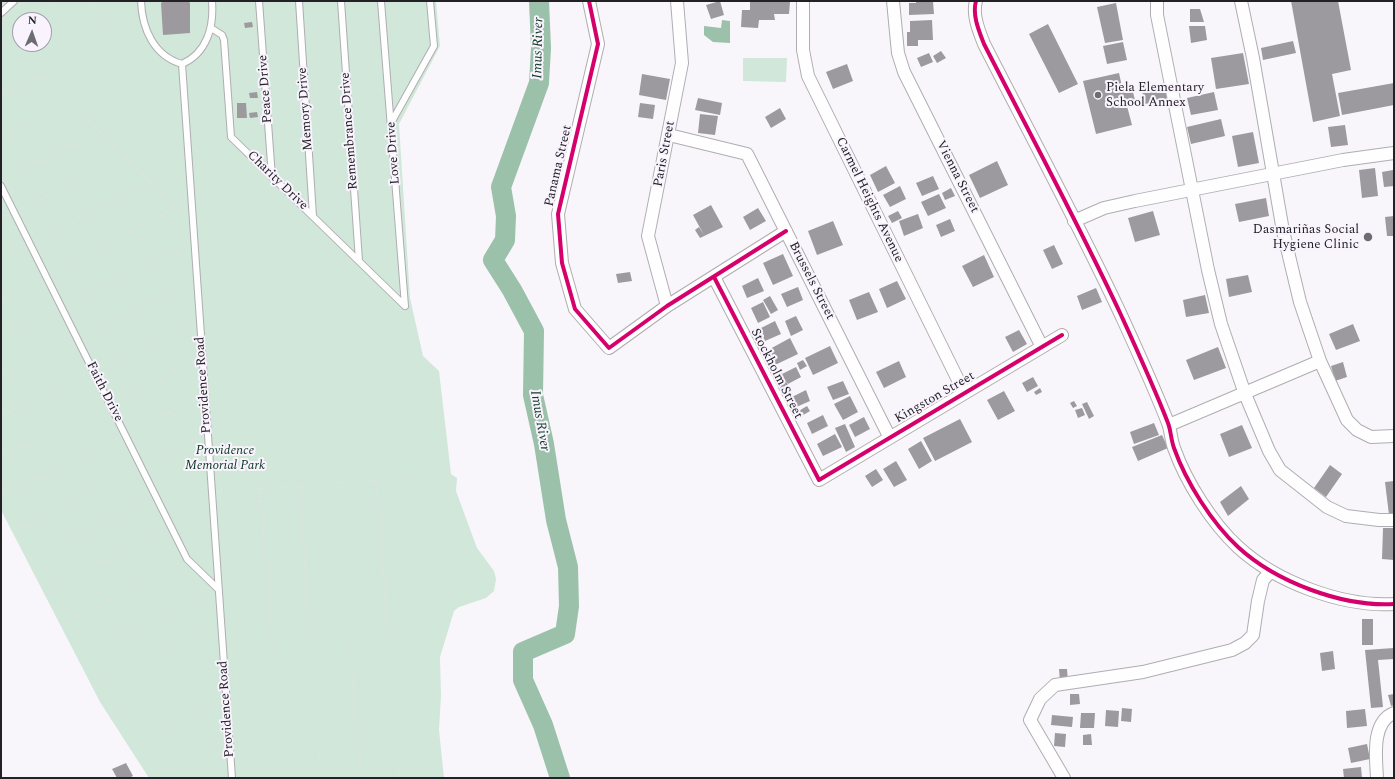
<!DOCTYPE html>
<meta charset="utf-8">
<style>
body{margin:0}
#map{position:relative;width:1395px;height:779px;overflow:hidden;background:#f9f6fb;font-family:Spectral,serif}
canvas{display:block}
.frame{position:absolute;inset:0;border:2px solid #232125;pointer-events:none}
.north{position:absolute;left:12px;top:12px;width:40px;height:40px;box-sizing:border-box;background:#f9f3fe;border:1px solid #a39fa7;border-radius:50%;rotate:2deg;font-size:11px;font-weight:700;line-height:16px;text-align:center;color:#232125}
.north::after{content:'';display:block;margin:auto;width:14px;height:18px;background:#6e6c70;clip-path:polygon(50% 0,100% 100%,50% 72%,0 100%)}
</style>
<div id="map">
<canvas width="1395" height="779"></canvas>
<div class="frame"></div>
<div class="north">N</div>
</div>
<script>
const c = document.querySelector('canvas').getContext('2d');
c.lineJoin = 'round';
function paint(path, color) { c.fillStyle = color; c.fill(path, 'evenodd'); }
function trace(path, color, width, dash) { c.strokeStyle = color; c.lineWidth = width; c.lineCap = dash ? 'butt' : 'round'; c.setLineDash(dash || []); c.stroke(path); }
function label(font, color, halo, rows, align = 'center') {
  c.font = font + ' Spectral,serif'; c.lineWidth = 4; c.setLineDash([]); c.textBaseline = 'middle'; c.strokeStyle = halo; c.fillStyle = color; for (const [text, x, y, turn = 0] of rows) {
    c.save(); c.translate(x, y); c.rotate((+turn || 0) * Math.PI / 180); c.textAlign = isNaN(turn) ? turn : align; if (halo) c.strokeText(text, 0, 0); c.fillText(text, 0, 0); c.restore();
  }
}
paint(new Path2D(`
 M1 1H436L440 46 399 124 410 298 423 356 439 371 451 474 457 478 456 491 477 548 494 571 496 579 494 591 486 598 459 607 454 611 440 657 441 696 439 730 444 778H149L100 702 1 510ZM20 20H44V44H20Z
 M743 58H787L786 82 743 81Z`), '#d0e7d9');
paint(new Path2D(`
 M722 20 730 21V43L713 42 704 35V26L721 28Z`), '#9cc1aa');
trace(new Path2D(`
 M539 1 541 48 539 83 501 187 506 216 505 240 493 260 512 290 534 331 533 395 544 444 556 520 568 567 569 606 565 634 523 652V680L543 725 560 778`), '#9cc1aa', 20);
paint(new Path2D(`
 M164 1H188L190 3V33L163 35 161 3Z
 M720 1 724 15 711 19 706 5Z
 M750 1 790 2 789 14H774L775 20H759L758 28 741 27 742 10H750Z
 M916 1H933L934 14 909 15V3H916Z
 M1291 1H1338L1351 70 1332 74 1340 116 1313 122Z
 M1116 3 1123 40 1105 43 1097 7Z
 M1190 9H1200L1204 22H1190Z
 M932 20 933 40H918V46H907V32H910V21Z
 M252 22 253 27 245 28 244 23Z
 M1048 24 1078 84 1059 93 1029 34Z
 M1189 26H1205L1207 40 1191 43Z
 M1293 41 1296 53 1263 60 1261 48Z
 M1123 42 1127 60 1107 64 1103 46Z
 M941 51 946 58 937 63 933 56Z
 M929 53 933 62 921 67 917 58Z
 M1243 53 1249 84 1216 89 1211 58Z
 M847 64 853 81 833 89 826 72Z
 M1119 73 1123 91 1132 88 1136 104 1127 106 1132 125 1096 134 1083 81Z
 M642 74 670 79 666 100 639 95Z
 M1394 83V105L1342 115 1338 93Z
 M1167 86 1169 99 1145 104 1142 91Z
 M257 92 258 98H250L249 93Z
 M1214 92 1218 110 1191 115 1187 98Z
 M698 98 722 103 720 115 695 110Z
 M237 103H246L247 118H237Z
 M640 103 655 105 653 119 638 117Z
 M780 108 786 119 771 128 765 117Z
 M257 112 258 117 250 118 249 113Z
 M700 114 718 116 715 135 698 133Z
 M1221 119 1225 136 1191 144 1187 127Z
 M1345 125 1348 145 1331 147 1328 127Z
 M1253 132 1259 163 1238 167 1232 136Z
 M997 161 1008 185 980 198 969 175Z
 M886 166 895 183 878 192 870 175Z
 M1375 168 1378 196 1362 198 1359 170Z
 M1393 170 1394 186 1384 187 1382 172Z
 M933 176 939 189 922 196 916 183Z
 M900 186 906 199 890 207 883 195Z
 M951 188 955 196 945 200 942 193Z
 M939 194 946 208 928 216 921 202Z
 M1266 198 1269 216 1239 222 1235 204Z
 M711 205 723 227 700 238 695 230 699 227 704 235 693 215Z
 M758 208 766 221 750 230 743 217Z
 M898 211 902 218 892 223 888 216Z
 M1153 211 1160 235 1135 242 1128 218Z
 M918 214 923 228 904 236 899 221Z
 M1394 216V236H1387L1385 217Z
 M950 219 955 231 941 237 936 225Z
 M833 221 843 245 817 255 808 231Z
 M1054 245 1063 264 1052 269 1043 250Z
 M783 254 793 276 773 285 763 263Z
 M984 255 994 277 973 287 962 266Z
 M630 272 632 281 618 283 616 274Z
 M1248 275 1252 292 1229 297 1226 279Z
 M758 278 764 291 747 298 742 286Z
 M897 281 906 299 887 308 879 289Z
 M798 287 803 300 787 307 781 294Z
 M1096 288 1102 302 1082 310 1077 296Z
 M869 292 878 312 857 320 849 300Z
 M1205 295 1209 313 1186 317 1183 300Z
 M770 296 778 310 771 314 763 300Z
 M763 302 770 317 758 323 751 308Z
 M796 316 803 330 791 336 785 321Z
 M775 321 781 334 765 341 759 329Z
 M1353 324 1360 341 1336 350 1329 334Z
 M1019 330 1027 344 1013 352 1005 337Z
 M790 338 798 354 775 365 768 350Z
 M830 346 838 363 813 375 805 358Z
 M1218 347 1226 368 1194 380 1186 360Z
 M803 360 807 366 800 370 797 363Z
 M899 361 906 377 884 388 876 372Z
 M1343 362 1347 377 1335 381 1331 366Z
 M796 367 801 377 788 384 785 380 788 385 781 389 774 375 781 371 782 374Z
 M1033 377 1038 386 1027 392 1022 383Z
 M843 381 849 394 833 400 827 387Z
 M1040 388 1042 392 1036 395 1034 392Z
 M806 390 810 401 794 408 790 398Z
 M1004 391 1015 411 998 420 987 400Z
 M850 396 858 412 843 420 834 404Z
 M1074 401 1077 406 1073 408 1070 403Z
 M1087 402 1094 416 1089 419 1082 404Z
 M807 406 810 411 800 417 797 412Z
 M1082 408 1085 415 1078 418 1075 410Z
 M823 415 828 426 812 434 807 423Z
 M864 417 870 429 855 437 849 425Z
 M960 419 972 442 935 461 923 438Z
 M1154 423 1159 435 1134 444 1130 432Z
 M845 424 855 447 846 452 835 428Z
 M1242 425 1252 448 1229 457 1220 434Z
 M835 434 842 447 823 456 817 444Z
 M1162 435 1168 448 1138 461 1132 447Z
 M921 441 932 461 919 469 908 449Z
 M896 461 907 480 894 487 883 469Z
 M1330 465 1342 474 1326 497 1314 488Z
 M876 469 883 480 872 487 865 476Z
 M1394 481V514L1389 515 1385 482Z
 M1241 486 1249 499 1228 516 1220 502Z
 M1383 528H1394V560L1382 559Z
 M1362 619H1373V645H1362Z
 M1394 648V659L1378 660 1383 707 1371 708 1365 650Z
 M1333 651 1335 669 1322 671 1320 653Z
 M1059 669H1067L1068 682H1060Z
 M1070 694H1079L1080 704 1070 705Z
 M1394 694V705L1391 706 1388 695Z
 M1122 708 1132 709 1131 722 1121 721Z
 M1365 709 1367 726 1347 728 1346 711Z
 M1106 710 1119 711 1118 727 1105 726Z
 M1081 713H1095L1094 728H1080Z
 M1052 715 1073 717 1072 727 1051 725Z
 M1055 733 1066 734 1065 747 1054 746Z
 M1091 734 1092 745H1083V735Z
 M1367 744 1370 759 1351 763 1348 748Z
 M126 763 133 776 129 778H117L112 769Z
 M1361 767 1362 778H1344L1343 769Z`), '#9c9a9e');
const service = new Path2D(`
 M141 1C142 29 154 56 182 64 207 53 214 27 212 1
 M259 1 272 177
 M299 1 313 216
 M341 1 359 261
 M381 1 405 306
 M1 13 14 1
 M211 28 222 35 224 40 231 137 405 306
 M182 64 232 778
 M391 123 434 46 430 1
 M1 186 187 559 218 589`);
const minor = new Path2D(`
 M589 1 598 44 558 214 562 263 575 309 609 348 667 306 786 231
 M803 1V50L808 76 964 392
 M893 1 898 53 904 72 1042 347
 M976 1C972 15 979 31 984 44 1030 134 1078 223 1121 315 1137 350 1154 387 1168 423 1171 431 1171 440 1174 448 1186 482 1212 523 1238 547 1276 582 1342 607 1394 604
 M1157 1V15L1208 270 1221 324 1245 394 1269 451 1280 470 1327 507 1346 516 1379 520H1394
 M1241 1 1253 58 1283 231 1300 302 1320 361 1347 420 1357 430 1371 437 1394 436
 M669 135 747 154 889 436
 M1074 221 1104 208 1135 201 1343 160 1394 153
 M714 277 819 480 1062 335
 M667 306 648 236 682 63 677 1
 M1169 425 1320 361
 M1064 778 1030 720 1040 699 1055 685 1143 672 1232 650 1245 643 1253 635 1258 601 1263 580 1271 571
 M1377 778C1376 758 1371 722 1394 713`);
trace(service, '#afadb1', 8);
trace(minor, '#afadb1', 14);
trace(new Path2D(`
 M89 1 111 26
 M1 97 48 73 53 1
 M83 115 184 215
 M1 138 51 113
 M6 179 100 132
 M22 208 126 157
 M1 218 7 215
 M36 240 151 182
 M1 258 23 247
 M54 272 176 207
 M1 299 39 279
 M68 304 186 245
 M84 335 190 283
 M1 338 55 311
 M101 367 192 322
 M1 377 70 343
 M117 400 195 361
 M1 416 86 374
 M132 431 198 397
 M1 457 102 407
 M149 462 200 437
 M376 480 399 778
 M338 483 360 778
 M299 486 321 778
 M260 488 283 778
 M221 491 428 477
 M1 497 118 438
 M11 530 134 470
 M27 561 150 501
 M44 594 164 532
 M60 624 180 563
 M76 655 211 593
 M92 687 213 628
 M110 718 216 664
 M130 749 218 704
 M150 778 222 741`), '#e4e2e4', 2, [1, 3]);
trace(service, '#fefefe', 6);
trace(minor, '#fefefe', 12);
trace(new Path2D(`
 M589 1 598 44 558 214 562 263 575 309 609 348 667 306 786 231
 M976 1C972 15 979 31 984 44 1030 134 1078 223 1121 315 1137 350 1154 387 1168 423 1171 431 1171 440 1174 448 1186 482 1212 523 1238 547 1276 582 1342 607 1394 604
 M714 277 819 480 1062 335`), '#d6006c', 4);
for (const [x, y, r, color] of [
 [1098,95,4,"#6e6c70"],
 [1368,237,5,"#6e6c70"]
]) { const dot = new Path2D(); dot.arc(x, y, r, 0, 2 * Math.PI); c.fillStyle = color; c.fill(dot); trace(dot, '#f9f3fe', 1.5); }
label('13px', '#232125', '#f9f3fe', [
 ["Piela Elementary",1106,88],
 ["School Annex",1106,103],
 ["Dasmariñas Social",1359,230,"right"],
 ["Hygiene Clinic",1359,245,"right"]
], 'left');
label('13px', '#232125', '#f9f3fe', [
 ["Peace Drive",266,89,-94],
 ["Memory Drive",306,109,-94],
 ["Remembrance Drive",350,131,-94],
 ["Love Drive",394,153,-94],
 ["Paris Street",665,154,-79],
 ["Panama Street",559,166,-77],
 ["Vienna Street",957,177,63],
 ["Charity Drive",277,181,44],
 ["Carmel Heights Avenue",869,200,64],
 ["Brussels Street",811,281,63],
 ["Stockholm Street",776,374,63],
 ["Providence Road",204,385,-94],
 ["Faith Drive",104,392,63],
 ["Kingston Street",935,398,-30],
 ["Providence Road",227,709,-94]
]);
label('italic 13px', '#07341d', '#f9f3fe', [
 ["Providence",225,451],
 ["Memorial Park",225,466]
]);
label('italic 14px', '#0d3921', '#f9f3fe', [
 ["Imus River",539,48,-89],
 ["Imus River",539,421,80]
]);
</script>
